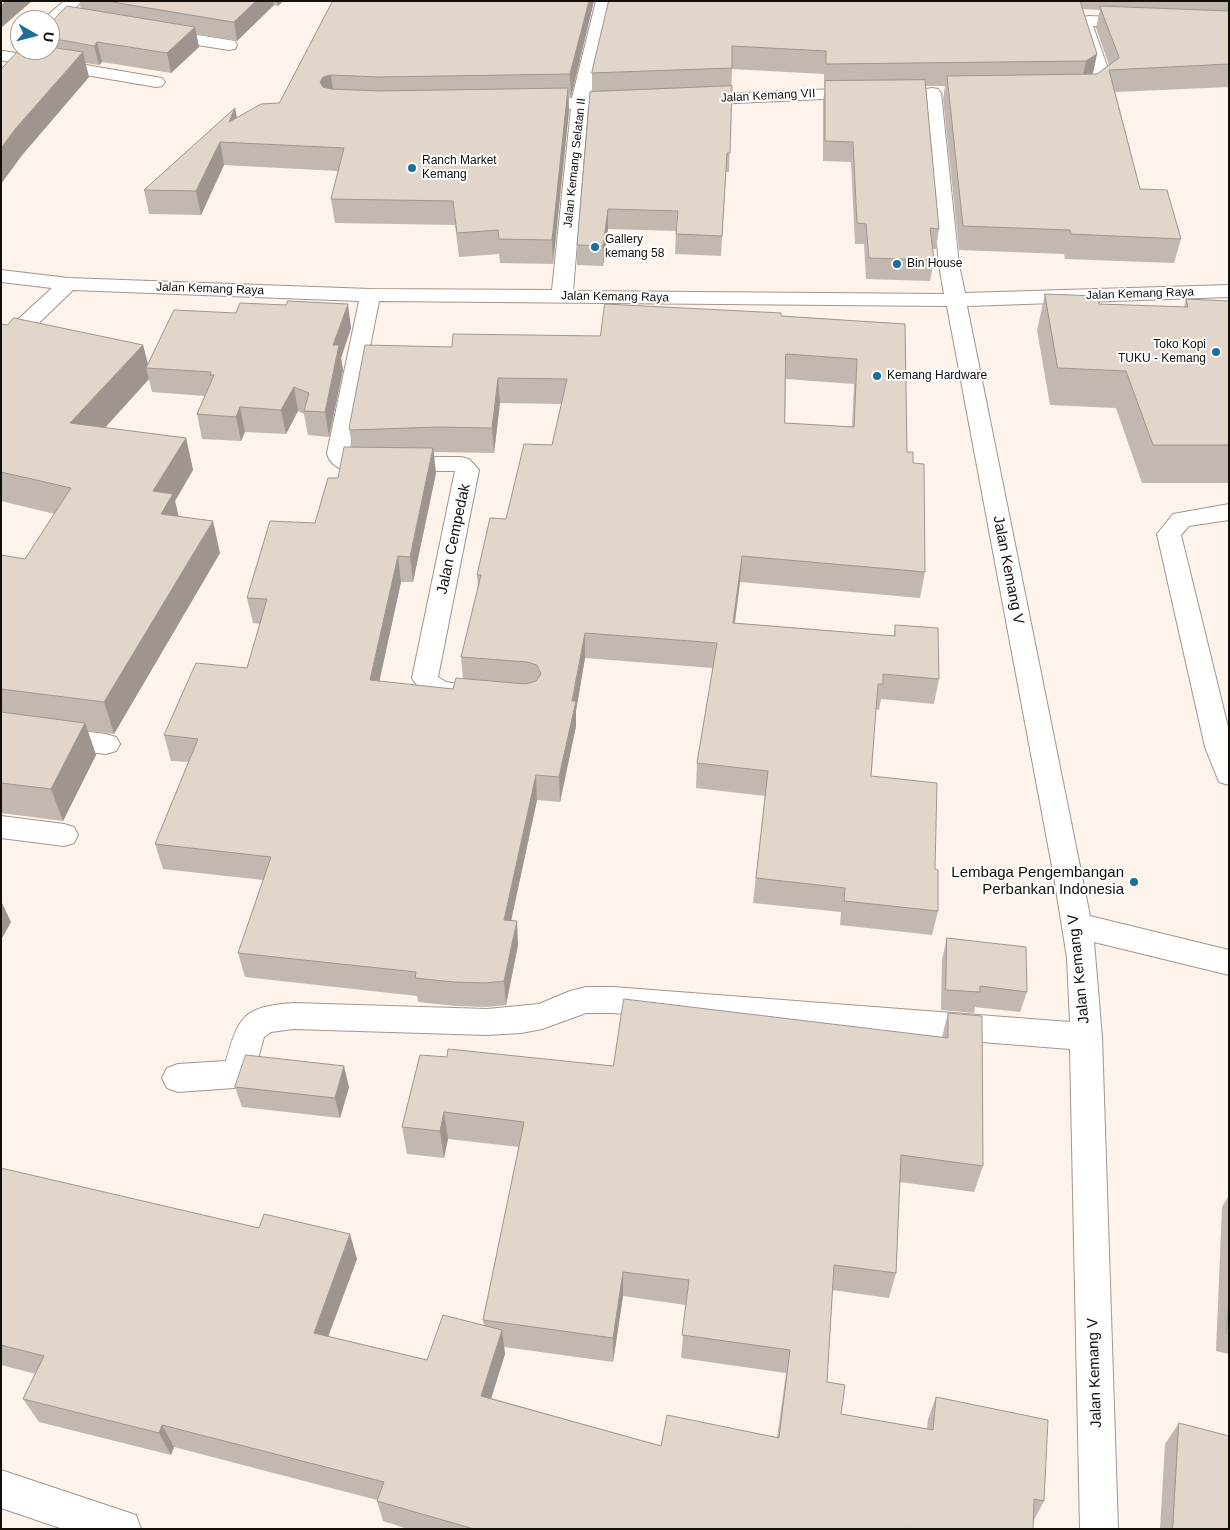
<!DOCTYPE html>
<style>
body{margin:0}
#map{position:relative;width:1230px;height:1530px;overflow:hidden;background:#fdf3eb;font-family:Arial,sans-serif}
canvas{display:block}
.frame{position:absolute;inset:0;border:2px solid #120e0a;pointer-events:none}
.north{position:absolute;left:10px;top:10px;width:50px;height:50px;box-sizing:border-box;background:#fff;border:1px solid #a09f9d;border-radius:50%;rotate:98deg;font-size:14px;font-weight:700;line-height:20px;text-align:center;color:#120e0a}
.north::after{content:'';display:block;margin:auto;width:18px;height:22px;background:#1c6c9e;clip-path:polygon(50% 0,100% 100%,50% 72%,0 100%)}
</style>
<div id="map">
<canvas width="1230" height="1530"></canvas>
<div class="frame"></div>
<div class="north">U</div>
</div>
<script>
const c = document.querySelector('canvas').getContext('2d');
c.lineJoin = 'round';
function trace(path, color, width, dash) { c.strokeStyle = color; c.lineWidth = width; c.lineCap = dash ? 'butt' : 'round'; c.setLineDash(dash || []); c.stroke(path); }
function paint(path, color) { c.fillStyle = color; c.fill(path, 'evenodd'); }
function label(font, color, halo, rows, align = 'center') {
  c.font = font + ' Arial,sans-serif'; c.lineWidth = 4; c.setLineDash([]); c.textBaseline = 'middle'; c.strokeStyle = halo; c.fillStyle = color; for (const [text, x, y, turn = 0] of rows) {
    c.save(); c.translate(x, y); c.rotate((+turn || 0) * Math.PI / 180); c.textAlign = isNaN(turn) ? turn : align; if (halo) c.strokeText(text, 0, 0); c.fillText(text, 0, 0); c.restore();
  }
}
const minor = new Path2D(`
 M64 1H83L56 24 50 25V20H42Z
 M596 1H612L590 98H631L634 102 631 106 588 108 573 291 944 294 939 265 923 93 926 89 932 88 938 89 941 93 959 265 965 293 1229 285V297L967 306 1090 916 1229 950V975L1094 942 1102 1037 1118 1529H1080L1070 1049 613 1013H586L542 1029 521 1033 487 1035 293 1029 271 1032 264 1037 256 1066 245 1084 234 1088 178 1092 167 1088 162 1078 167 1068 178 1064 226 1061C239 1015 244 1007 293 1003L487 1009 539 1004 570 991 586 987H613L1070 1022 1067 958 1054 877 947 306 379 301 349 453 354 457H461L469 459 479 470 438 677 446 682 478 687 482 694 478 701C455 708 424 699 412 678L455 471H349C339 469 329 464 327 453L359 301 73 290 9 352 1 353V335L52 288 1 282V270L68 278 370 289 552 290 571 109 531 110 525 109 522 105 525 101 531 100 572 98Z
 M1089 16 1135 18 1141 19 1143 23 1141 27 1135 28 1093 26 1112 80C1103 93 1086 98 1072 95L1069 91 1072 87 1082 86 1094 78 1075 22 1077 18Z
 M160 29 229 40 235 41 237 45 235 49 229 50 154 38 152 34 154 30Z
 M4 51 156 77 162 78 165 82 162 86 156 87 4 61 1 60V52Z
 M860 88 866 89 869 93 866 97 693 105 687 104 684 100 687 96 693 95Z
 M1229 504V520L1189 526 1181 535 1229 731V785L1219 782 1205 747 1157 534 1173 514Z
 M1 721 106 734 116 737 120 744 116 751 106 754 1 741Z
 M1 816 64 824 74 827 78 835 74 843 64 846 1 838Z
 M1 1470 136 1515 141 1529H63L1 1508Z`);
trace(minor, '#a2968d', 2);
paint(minor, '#fff');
paint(new Path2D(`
 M79 1H283L278 6 274 5 237 41 196 34 199 47 171 73 102 62 99 65 85 63 89 77 23 154 50 50V24L81 9Z
 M333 1H594L571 97H569V111L553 264 500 263 499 254 459 257 455 225 335 223 331 199 338 171 224 165 201 215 149 214 144 190 235 108 237 118 279 103Z
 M609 1H1229V87L1115 92 1140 189 1181 239 1174 263 1065 259 1064 254 959 250 943 99 945 86H926L939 229 936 249H932L934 260 930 281 866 279 864 244H855L851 162 823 161V101L825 87H824V74L732 69 729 172H726L721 256 675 254 676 231 608 229 603 266 577 265V245L592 92V73ZM1082 9 1100 10 1096 28 1109 65 1097 74H1093L1097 54Z
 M1045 294 1099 304 1184 307 1186 299 1229 301V483H1142L1116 408 1050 405 1037 330Z
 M781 316 905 324 907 452 913 463 925 572 920 598 740 582 735 623 894 636 895 625 939 679 934 704 881 699 879 710 876 709 871 776 935 869 938 911 932 935 840 925 841 912 753 903 765 796 696 788 697 763 713 668 585 658 576 711V726L560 802 537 800 511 921 518 945 506 1005 487 1007 456 1006 418 1002 417 996 245 977 238 953 263 880 163 869 155 844 188 762 171 761 164 735 247 668 260 624 253 623 247 598 315 523 338 478 352 447 349 428 452 347 600 336ZM786 379 854 384 852 427 785 423ZM500 403 562 404 552 445 506 519 477 575 478 588 461 657 463 679 453 689 379 681 401 582H413L436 473 434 452 494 453Z
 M1 324 143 345 148 365 351 328 341 358 343 370 329 437 308 435 304 414 298 411 286 434 245 432 241 441 202 439 197 414 205 396 152 392 149 379 105 428 186 438 193 470 175 501 178 516 220 553 114 734 88 731 96 755 63 821 1 813V555L25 559 55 514 1 501Z
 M947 938 1027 992 1020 1012 975 1007 974 1013 941 1010 942 959Z
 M948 1013 983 1166 974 1192 900 1182 896 1273 889 1298 832 1290 827 1382 841 1414 927 1429 928 1419 936 1397 1044 1501 1033 1522V1529H408L383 1521 377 1501V1500L174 1447 171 1455 39 1422 23 1399 36 1374 1 1365V1168L357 1259 328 1336 427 1360 484 1326 483 1320 519 1147 448 1139 444 1158 407 1154 402 1127 447 1057 613 1066 942 1037ZM623 1296 686 1305 681 1358 786 1373 777 1438 661 1446 491 1398 505 1354 504 1347 613 1362Z
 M235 1087H349L340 1118 242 1107Z
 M1229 1195V1354L1216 1351 1222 1207Z
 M1179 1423 1229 1529H1160L1165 1444Z`), '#c2b8af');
paint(new Path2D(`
 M6 1H32L1 28V6Z
 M256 1H273L274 5 237 41 234 22Z
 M277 1H283L278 6Z
 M589 1H594L571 97 570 74Z
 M195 27 199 47 171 73 167 53Z
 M97 42 102 62 99 65 94 46Z
 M83 52 89 77 23 154 1 184V148L16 128Z
 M1097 54 1092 77 1081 84 1086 61Z
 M331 75 334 98 326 100 320 82 323 77Z
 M568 88 569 111 553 264 552 240Z
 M235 108 239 131 229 122Z
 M220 142 224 165 201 215 196 191Z
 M608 209V229L603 266V246Z
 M348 304 351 328 341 358 343 370 329 437 325 412 333 345Z
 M143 345 149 368H146L149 379 80 455 70 423Z
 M498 378 500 403 494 453 492 428Z
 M294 387 298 411 286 434 281 410Z
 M240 407 245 432 241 441 236 417Z
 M186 438 193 470 175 501 181 526 169 546 153 491Z
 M433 448 436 473 413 582 410 557Z
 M213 521 220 553 114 734 104 702Z
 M398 556 401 582 374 706 370 680Z
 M742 556 740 582 731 649 733 623Z
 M585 633V658L576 711V726L560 802 559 777Z
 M85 723 96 755 63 821 51 789Z
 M536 775 537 800 506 944 504 920Z
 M1 901 11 922 1 940Z
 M517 921 518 945 506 1005 504 981Z
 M344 1066 349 1087 340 1118 335 1098Z
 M444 1112 448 1139 444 1158 440 1131Z
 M350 1234 357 1259 321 1356 314 1333Z
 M623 1272V1296L613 1362V1338Z
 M502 1330 505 1354 485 1418 481 1396Z
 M162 1425 174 1447 171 1455 159 1433Z`), '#9e968e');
const building = new Path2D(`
 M1 1H6L1 6Z
 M107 1H256L234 22Z
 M333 1H589L570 74 380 77 331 75 323 77 320 82 323 87 331 89 379 91 568 88 552 240 499 239 498 230 457 233 453 201 331 199 344 148 220 142 196 191 144 190 235 108 229 122 261 104 279 103Z
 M609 1H1080L1097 54 1086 61 826 64V51L732 46V68L592 73Z
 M67 6 195 27 167 53 97 42 94 46 50 38V24Z
 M1100 6 1229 11V64L1109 70 1140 189 1167 190 1181 239 1071 234 1070 230 963 226 947 76 1097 74 1119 58Z
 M50 47 83 52 16 128 1 148V69L20 49V50H50Z
 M925 80 939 229 930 228 934 260 869 258 866 224 857 223 853 142 825 141V81Z
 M732 86 730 153H727L722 236 676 234 678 211 608 209 603 246 577 245 590 92Z
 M1045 294 1098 296 1099 304 1188 307 1186 299 1229 301V445H1153L1126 371 1058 368Z
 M288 301 348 304 333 345H339L325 412 304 411 309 393 294 387 281 410 240 407 236 417 197 414 214 375H210L211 372 146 368 174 310 236 313 240 303 286 305Z
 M605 304 781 313V316L905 324 907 452H913V463L924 464 925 572 742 556 733 623 895 636V625L938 628 939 679 883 674V684H878L871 776 937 783 935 869 938 870V911L844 901 845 888 756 878 768 771 697 763 717 643 585 633 572 701H576L559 777 536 775 504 920 517 921 504 981 485 983 453 982 415 978 416 972 238 953 271 857 155 844 198 739 164 735 196 663 247 668 267 599 247 598 270 521 315 523 328 478H338L344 447 433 448 410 557 398 556 370 680 453 689 456 678 526 684 536 681 541 674 537 665 527 662 461 657 481 575H477L490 518 506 519 524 444 552 445 567 379 498 378 492 428 438 427 351 430 349 428 365 345 452 347 453 334 600 336ZM786 354 857 359 854 427 785 423Z
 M14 318 143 345 70 423 186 438 153 491 173 494 161 514 213 521 104 702 1 689V555L25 559 71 488 1 472V324L7 325Z
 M1 712 85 723 51 789 1 783Z
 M947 938 1026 947 1027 992 980 986V992L946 990Z
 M624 999 948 1038V1013L982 1016 983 1166 901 1155 896 1273 834 1265 827 1382 845 1385 841 1414 933 1430 936 1397 1048 1420 1044 1501 1034 1499 1033 1529H909L906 1528V1529H474L377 1501 384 1482 162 1425 159 1433 23 1399 44 1356 1 1345V1168L259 1228 264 1214 350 1234 314 1333 427 1360 443 1315 502 1330 481 1396 661 1446 667 1415 779 1438 790 1350 682 1335 689 1280 623 1272 613 1338 483 1320 524 1122 444 1112 440 1131 402 1127 420 1055 447 1057 448 1049 613 1066Z
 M246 1055 344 1066 335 1098 235 1087Z
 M1229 1297V1333H1227Z
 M1179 1423 1229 1436V1529H1173Z`);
paint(building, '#e2d6cb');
trace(building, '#9e968e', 1);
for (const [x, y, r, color] of [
 [412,168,5,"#1c6c9e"],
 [595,247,5,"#1c6c9e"],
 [897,264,5,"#1c6c9e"],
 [1216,352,5,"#1c6c9e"],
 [877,376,5,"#1c6c9e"],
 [1134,882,5,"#1c6c9e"]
]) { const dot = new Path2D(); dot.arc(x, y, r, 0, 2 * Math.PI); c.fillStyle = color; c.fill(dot); trace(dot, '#fff', 2); }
label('12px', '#120e0a', '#fff', [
 ["Jalan Kemang VII",768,96,-3],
 ["Jalan Kemang Selatan II",575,163,-84],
 ["Jalan Kemang Raya",210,289,2],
 ["Jalan Kemang Raya",1140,294,-2],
 ["Jalan Kemang Raya",615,297,1]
]);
label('12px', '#120e0a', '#fff', [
 ["Ranch Market",422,161],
 ["Kemang",422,175],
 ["Gallery",605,240],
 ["kemang 58",605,254],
 ["Bin House",907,264],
 ["Toko Kopi",1206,345,"right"],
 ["TUKU - Kemang",1206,359,"right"],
 ["Kemang Hardware",887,376]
], 'left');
label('15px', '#120e0a', '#fff', [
 ["Jalan Cempedak",454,539,-78],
 ["Jalan Kemang V",1008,570,79],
 ["Jalan Kemang V",1079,969,-96],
 ["Jalan Kemang V",1095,1373,-92]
]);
label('15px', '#120e0a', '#fff', [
 ["Lembaga Pengembangan",1124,873],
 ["Perbankan Indonesia",1124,890]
], 'right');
</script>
